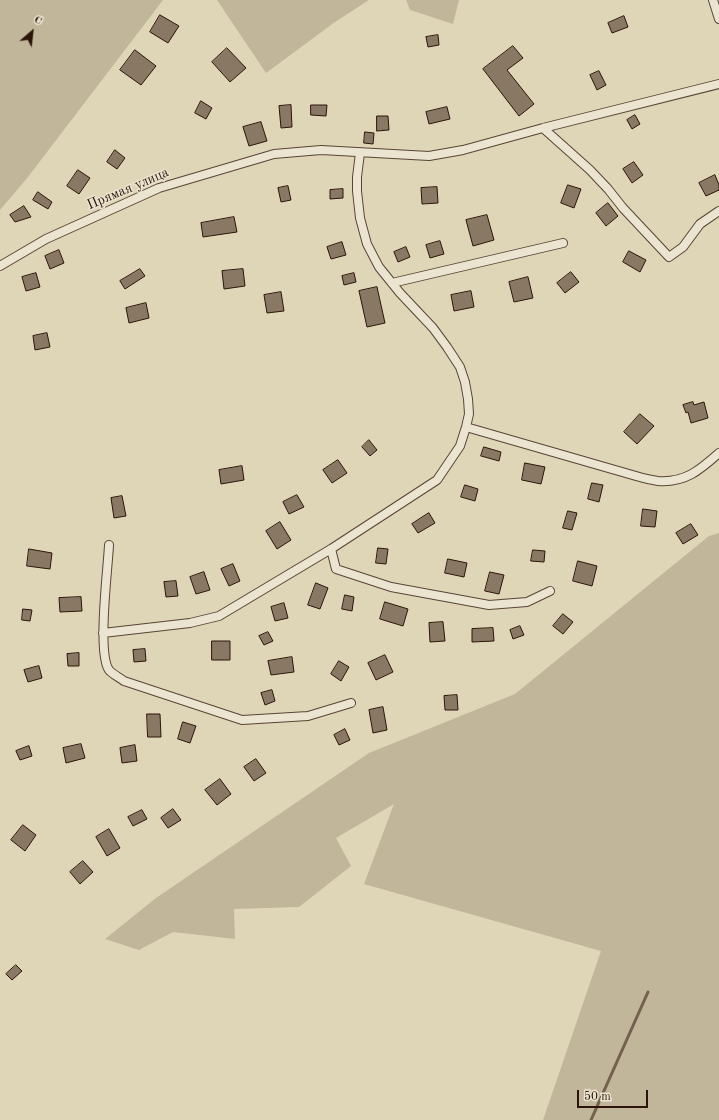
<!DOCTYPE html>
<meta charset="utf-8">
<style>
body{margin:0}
#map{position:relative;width:719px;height:1120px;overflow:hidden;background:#dfd6b7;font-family:"Old Standard TT",serif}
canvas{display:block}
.north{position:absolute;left:12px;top:12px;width:40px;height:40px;-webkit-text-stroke:3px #eae4d0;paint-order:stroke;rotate:28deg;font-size:11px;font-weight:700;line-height:16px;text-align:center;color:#2c140a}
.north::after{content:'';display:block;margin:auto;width:14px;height:18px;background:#2c140a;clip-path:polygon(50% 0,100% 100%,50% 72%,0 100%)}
.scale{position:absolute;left:577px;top:1090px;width:71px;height:18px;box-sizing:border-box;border:2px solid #2c140a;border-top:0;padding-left:5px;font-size:12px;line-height:14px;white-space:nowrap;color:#2c140a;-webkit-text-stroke:3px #eae4d0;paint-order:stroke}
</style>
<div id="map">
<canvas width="719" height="1120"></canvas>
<div class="north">С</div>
<div class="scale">50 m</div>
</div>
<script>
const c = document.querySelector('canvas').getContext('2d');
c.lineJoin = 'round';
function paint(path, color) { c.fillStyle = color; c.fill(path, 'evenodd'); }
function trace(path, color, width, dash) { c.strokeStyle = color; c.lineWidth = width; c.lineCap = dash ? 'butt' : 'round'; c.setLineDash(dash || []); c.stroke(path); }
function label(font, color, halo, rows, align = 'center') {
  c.font = font + ' "Old Standard TT",serif'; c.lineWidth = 3; c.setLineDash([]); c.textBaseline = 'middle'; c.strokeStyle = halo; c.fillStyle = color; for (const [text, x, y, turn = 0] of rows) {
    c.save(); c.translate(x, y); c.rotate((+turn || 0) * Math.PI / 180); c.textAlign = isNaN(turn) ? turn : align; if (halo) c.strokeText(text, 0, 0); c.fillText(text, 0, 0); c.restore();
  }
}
paint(new Path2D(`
 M0 0H163L28 177 0 210Z
 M217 0H369L335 22 266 73Z
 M406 0H459L453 24 410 10Z
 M719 533V1120H543L601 951 364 884 394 804 336 838 351 866 299 907 234 909 235 939 173 932 139 950 105 939 156 898 369 753 515 694 709 536Z`), '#c1b59a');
trace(new Path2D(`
 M591 1120 648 992`), '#73614e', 3);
const building = new Path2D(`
 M160 15 179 26 168 43 150 32Z
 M624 16 628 27 612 33 608 23Z
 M438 35 439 45 428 47 426 37Z
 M513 46 523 58 507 70 534 104 519 116 483 69Z
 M227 48 246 68 230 82 212 62Z
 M135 50 156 66 141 85 120 70Z
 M599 71 606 85 597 90 590 75Z
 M201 101 212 108 206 119 195 113Z
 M291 105 292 127 281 128 279 106Z
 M311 105H327L326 116 311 115Z
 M447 107 450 119 429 124 426 112Z
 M635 115 640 124 632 129 627 120Z
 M377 116H388L389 130 377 131Z
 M261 122 267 141 249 146 243 127Z
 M365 132 374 133 373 144 364 143Z
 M115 150 125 158 117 169 107 162Z
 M634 162 643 175 632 183 623 169Z
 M78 170 90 178 79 194 67 186Z
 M715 175 719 185V190L706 196 699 183Z
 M568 185 581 189 574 208 561 203Z
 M288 186 291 200 281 202 278 188Z
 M437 187 438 203 422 204 421 188Z
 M343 189V198L330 199V190Z
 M38 192 52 202 48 209 33 200Z
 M608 203 618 216 606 226 596 213Z
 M24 206 31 217 15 222 10 215Z
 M487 215 494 240 473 246 466 220Z
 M234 217 237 232 203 237 201 223Z
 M440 241 444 254 430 258 426 245Z
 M342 242 346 255 331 259 327 247Z
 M406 247 410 257 398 262 394 252Z
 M59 250 64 263 50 269 45 256Z
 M629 251 646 260 640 272 623 262Z
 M140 269 145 276 125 289 120 281Z
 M243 269 245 286 224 289 222 271Z
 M571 272 579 282 565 293 557 283Z
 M36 273 40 287 26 291 22 277Z
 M354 273 356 282 344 285 342 276Z
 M528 277 533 298 514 302 509 282Z
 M377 287 385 323 367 327 359 291Z
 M471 291 474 307 454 311 451 295Z
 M281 292 284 311 267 313 264 295Z
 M146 303 149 318 129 323 126 308Z
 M47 333 50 347 35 350 33 336Z
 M693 402 694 405 704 402 708 418 691 423 688 412 686 413 683 405Z
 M640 414 654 426 637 444 624 432Z
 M369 440 377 450 370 456 362 447Z
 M484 447 501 452 499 461 481 456Z
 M338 460 347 473 332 483 323 470Z
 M525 463 545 467 541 484 522 480Z
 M242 466 244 480 221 484 219 470Z
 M592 483 603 485 599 502 588 499Z
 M465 485 478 489 475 501 461 497Z
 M297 495 304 507 289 514 283 502Z
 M122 496 126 516 114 518 111 498Z
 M643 509 657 511 655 527 641 526Z
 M568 511 577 513 572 530 563 528Z
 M429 513 435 523 418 533 412 524Z
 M280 522 291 540 277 549 266 531Z
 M691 524 698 535 683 544 676 533Z
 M378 548 388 549 386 564 376 563Z
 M29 549 52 553 50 569 27 566Z
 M533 550 545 551 544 562 531 561Z
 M448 559 467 563 464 577 445 573Z
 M578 561 597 566 592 586 573 581Z
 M233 564 240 581 229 586 221 569Z
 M204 572 210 590 196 594 190 577Z
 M490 572 504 575 499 594 485 591Z
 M176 581 178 596 166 597 164 582Z
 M316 583 328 588 320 609 308 605Z
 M345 595 354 597 352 611 342 609Z
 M81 597 82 611 60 612 59 598Z
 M385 602 408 609 403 626 380 619Z
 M284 603 288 618 275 621 271 607Z
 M23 609 32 610 30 621 22 620Z
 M563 614 573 622 563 634 553 626Z
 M443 622 445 641 430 642 429 623Z
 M520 626 524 635 513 639 510 630Z
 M493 628 494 641 472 642V629Z
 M268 632 273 641 264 645 259 636Z
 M212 641H230V660H212Z
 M145 649 146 661 134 662 133 650Z
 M79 653V666H68L67 654Z
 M385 655 393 672 376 680 368 663Z
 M292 657 294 672 271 675 268 661Z
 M339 661 349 667 341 681 331 674Z
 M39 666 42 678 28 682 24 670Z
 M272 690 275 701 265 705 261 693Z
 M457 695 458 710H445L444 696Z
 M383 707 387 730 373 733 369 710Z
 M147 714H160L161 737H148Z
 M183 722 196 726 190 743 178 739Z
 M345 729 350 740 339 745 334 735Z
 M81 744 85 758 66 763 63 748Z
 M135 745 137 761 122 763 120 748Z
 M29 746 32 756 20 760 16 751Z
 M256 759 266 773 254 781 244 767Z
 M220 779 231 794 217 805 205 790Z
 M173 809 181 820 168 828 161 818Z
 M142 810 147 819 133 826 128 817Z
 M23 825 36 835 25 851 11 840Z
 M109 829 120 848 107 856 96 837Z
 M83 861 93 872 80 884 70 872Z
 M16 965 22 971 12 980 6 974Z`);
paint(building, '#897964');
trace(building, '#2c140a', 1);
const minor = new Path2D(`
 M713 0 719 19
 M543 128 590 170 608 189 623 208 669 257 683 247 700 224 719 211
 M0 266 46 239 159 188 274 154 321 150 429 156 463 150 543 128 719 84
 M392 283 563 243
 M466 427 636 476C643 478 651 480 658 481 685 483 700 470 719 453
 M109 545C108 568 97 653 109 670 112 674 119 677 124 681L242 720 308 716 351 703
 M331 549 336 569 391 587 489 605 527 602 550 591
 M103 633 190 623 219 616 331 549 437 480 460 446 466 427 469 414 468 399 465 382 460 367 447 347 433 328 400 293 379 267 367 244 360 218 357 191V177L360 153`);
trace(minor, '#594435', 10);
trace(minor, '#eae4d0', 8);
label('14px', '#2c140a', '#eae4d0', [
 ["Прямая улица",128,189,-23]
]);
</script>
